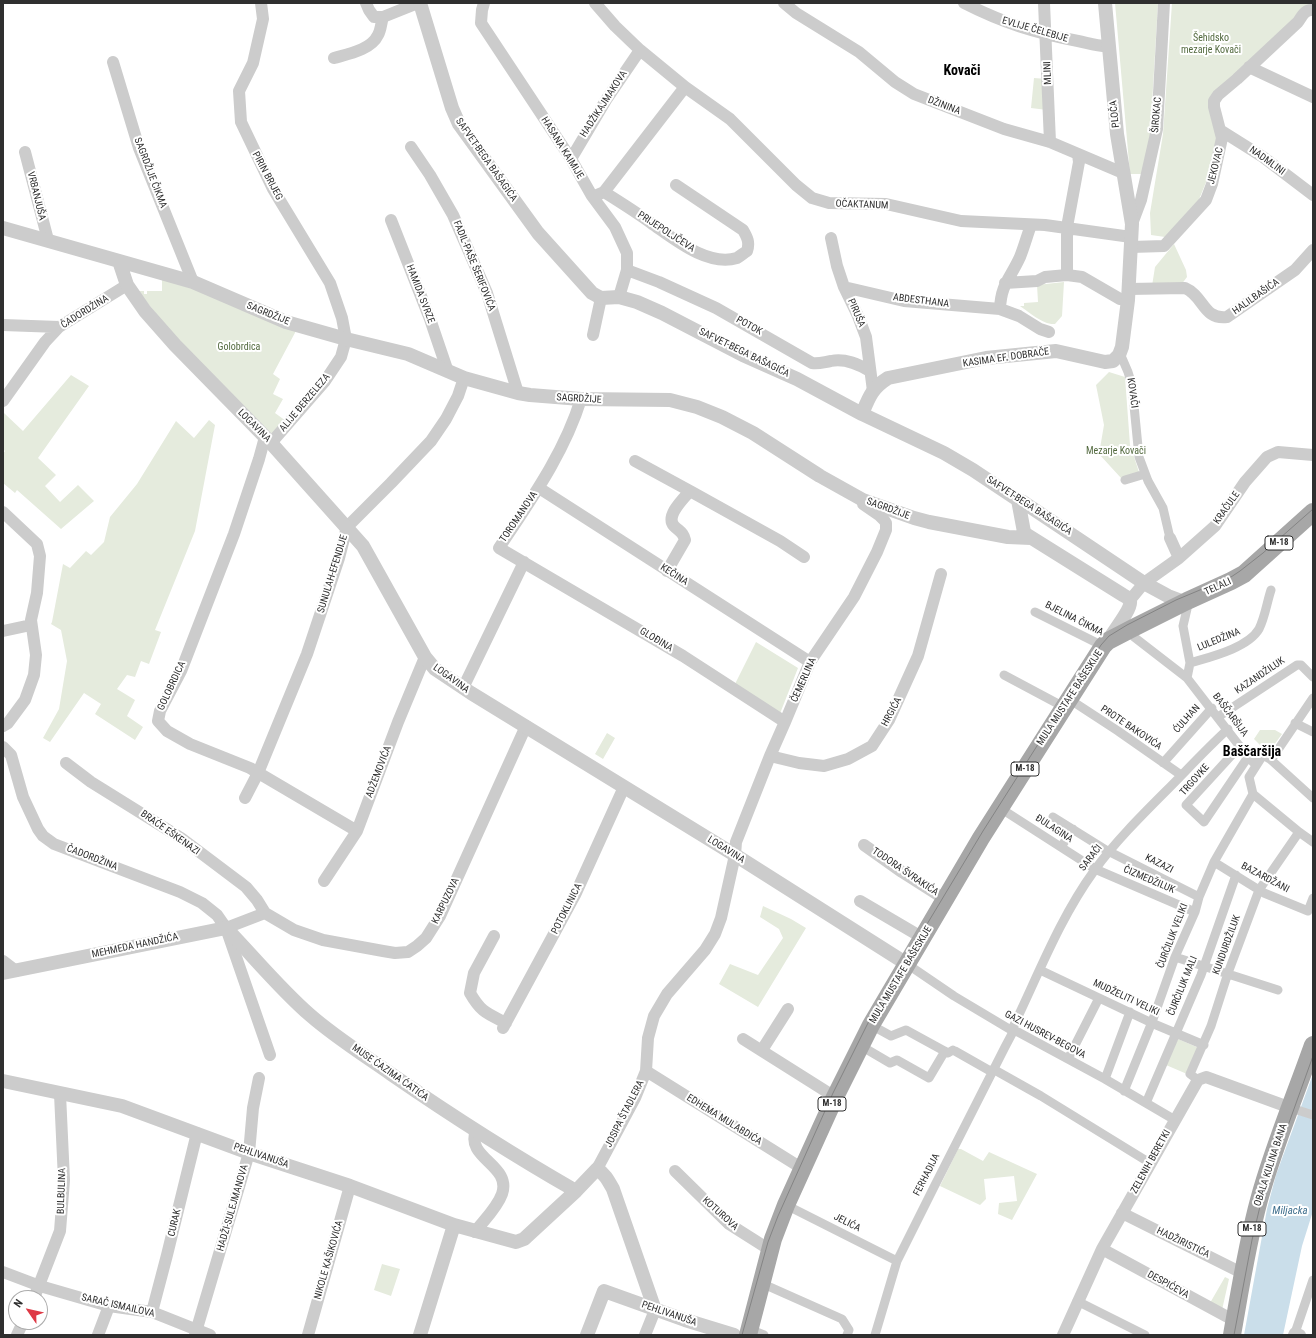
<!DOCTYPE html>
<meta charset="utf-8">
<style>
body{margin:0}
#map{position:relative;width:1316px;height:1338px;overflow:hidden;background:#fff;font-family:"Roboto Condensed",sans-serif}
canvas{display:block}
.frame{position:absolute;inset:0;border:4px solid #2f2f2f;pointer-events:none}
.north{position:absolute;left:8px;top:1290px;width:40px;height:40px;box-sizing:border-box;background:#fff;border:1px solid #acacac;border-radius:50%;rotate:304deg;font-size:11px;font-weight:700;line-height:16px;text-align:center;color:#2f2f2f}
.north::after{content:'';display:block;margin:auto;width:14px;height:18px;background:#de3945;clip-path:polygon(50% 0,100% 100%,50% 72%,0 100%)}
</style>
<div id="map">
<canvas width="1316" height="1338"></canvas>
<div class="frame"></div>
<div class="north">N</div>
</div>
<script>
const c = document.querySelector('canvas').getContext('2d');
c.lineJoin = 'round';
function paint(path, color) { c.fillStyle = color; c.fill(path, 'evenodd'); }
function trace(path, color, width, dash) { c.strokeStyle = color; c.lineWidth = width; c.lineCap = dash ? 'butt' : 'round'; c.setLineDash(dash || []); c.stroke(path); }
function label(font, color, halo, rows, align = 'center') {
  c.font = font + ' "Roboto Condensed",sans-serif'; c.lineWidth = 4; c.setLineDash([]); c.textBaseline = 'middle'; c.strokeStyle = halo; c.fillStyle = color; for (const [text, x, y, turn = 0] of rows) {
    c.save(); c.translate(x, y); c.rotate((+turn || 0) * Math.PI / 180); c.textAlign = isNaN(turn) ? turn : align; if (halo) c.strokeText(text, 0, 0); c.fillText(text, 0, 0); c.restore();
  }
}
paint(new Path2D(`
 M1115 3H1158L1150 138 1142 174H1130Z
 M1172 3H1313V4L1214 96 1218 133 1215 160 1198 202 1165 237 1151 235 1150 213 1163 134Z
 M1034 78 1047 79V110L1031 108Z
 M1174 244 1186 270 1187 277 1181 285 1152 286 1155 267Z
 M162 276 297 329 273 374 280 379 273 394 283 399 275 413 286 421 273 435 169 330 138 291H144V294H147V291H162Z
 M1064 282 1062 316 1055 324C1043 325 1029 312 1020 306H1024V303L1038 302 1037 285Z
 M1109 372 1125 377 1130 445 1139 472 1121 478 1099 454 1104 425 1096 385Z
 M71 375 89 386 38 458 56 475 45 486 60 502 78 485 94 501 61 529 17 490 15 493 3 483V454L5 451 3 449V414L4 413 23 431Z
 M209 420 215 425 195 531 155 630 161 632 149 664 141 661 135 677 127 675 117 689 135 700 127 716 143 727 135 740 95 714 101 704 84 693 50 742 43 738 59 709 67 661 61 630 51 624 52 622 63 564 70 568 86 551 91 555 104 542 110 517 137 484 176 421 194 438Z
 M756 642 798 668 779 716 734 686Z
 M1260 730H1275L1282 734 1274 745 1262 747 1254 739Z
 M607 733 615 738 603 759 595 754Z
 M763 906 791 919 806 928 758 1007 719 984 730 964 758 975 783 938 779 929 760 917Z
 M1178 1039 1199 1048 1187 1074 1166 1065Z
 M958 1149H961L983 1161 989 1152 1037 1174 1012 1220 998 1214 999 1203 1017 1201 1014 1176 984 1179 986 1199 980 1205 940 1186Z
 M382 1264 400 1269 391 1296 374 1290Z
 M1225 1277 1229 1279 1222 1310 1210 1303Z`), '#e5ebdd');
paint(new Path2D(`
 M1313 1074V1211L1302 1246 1283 1335H1244L1267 1209 1276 1175Z`), '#cadeea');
trace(new Path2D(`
 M1119 355 1122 358 1128 372 1132 385 1139 457 1148 481 1163 508 1170 538
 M1125 480 1145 474
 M1187 609 1183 626 1190 663 1187 678 1248 757 1256 765
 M1035 612 1103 646
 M1134 637 1187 678
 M1190 663C1210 657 1248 648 1259 629 1265 617 1267 602 1271 590
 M1004 675 1064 707
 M1069 699 1118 731 1181 775
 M1218 717 1297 665H1301L1313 677
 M1295 723 1313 732
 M1240 746 1186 805 1204 822 1248 757
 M1271 760 1313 698
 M1163 763 1212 708
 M1253 794 1249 777 1263 755 1270 759 1313 798
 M1253 794 1299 832 1313 842
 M1000 808 1095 869 1195 912
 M1053 817 1106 850 1199 897
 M1061 847 1073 829
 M1214 862 1264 893 1308 911 1313 898
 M1175 957 1278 990
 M907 964 954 996 1011 1030 1018 1032 1105 1079 1175 1120
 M1040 970 1154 1024 1204 1045
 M871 1025 891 1036 906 1030 948 1053 953 1050
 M861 1046 890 1063 897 1060 929 1078 945 1051
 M955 1051 992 1072
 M1068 1059 1099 998
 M993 1069 1041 1096 1150 1163
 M1105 1079 1130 1012
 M1198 1080 1190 1074 1211 1026 1228 973 1259 890 1299 832
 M1124 1091 1152 1022 1175 957 1195 912 1199 897 1214 862 1253 794
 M1146 1103 1201 975 1236 875
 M1291 1108 1313 1115
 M786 1205 897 1261
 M761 1283 842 1319 849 1330 847 1335
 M1077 1301 1145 1335
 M749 1329 764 1335
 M1295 1333 1313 1280
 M875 1335 897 1261 934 1187 1005 1047 1014 1030V1025C1039 973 1060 918 1094 871 1113 844 1142 815 1165 792 1186 771 1206 749 1228 729`), '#ccc', 9);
trace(new Path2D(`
 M261 3 263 19 253 63 239 91 241 122 273 189 330 283 342 318 346 339 341 357 325 381 271 443
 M366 3 369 10 374 17H383L418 3
 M484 3 482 10 481 23 571 159 592 196 615 227 627 253V270L619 297
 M595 3 615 26 640 50 685 87 730 119 796 185 812 198 829 203 886 204 961 221 1045 225 1131 237
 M784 3 796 13 859 52 895 82 914 94 1004 129 1050 142 1123 173
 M964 3C1003 23 1036 33 1078 41 1088 43 1099 47 1109 46
 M1044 3 1050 142
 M334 58C348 54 371 50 378 35 381 30 381 23 383 17
 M113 62 139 148 193 282
 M1249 67 1313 97
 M1220 130 1263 157 1313 195
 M411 147 430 175 453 215 487 293 518 393
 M25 152 48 240
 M571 159 606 100 640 50
 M604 192C620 202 636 212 651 223 673 238 707 267 737 258 740 256 744 253 747 251 750 242 747 237 743 230L676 185
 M597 195 604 192 685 87
 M391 220 430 319 447 369
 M1132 224 1141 200 1157 129 1164 3
 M831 238 837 266 844 287 858 316 866 337 873 391
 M1131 247 1164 246 1206 200 1212 184 1222 138 1214 107V101L1218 95 1237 79 1298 22C1302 16 1305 9 1313 10
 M627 270 659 282 716 308 812 363C819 364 824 362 831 361 845 358 858 364 870 371
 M1067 275V227L1079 162 1078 155
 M1005 283 1037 281 1045 277 1067 275 1082 277 1120 299 1128 300
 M844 287 904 301 1000 309 1019 316 1040 329 1049 332
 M1129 289 1185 288C1204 296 1203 320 1227 317L1295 270 1313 250
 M1000 309C1001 284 1010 279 1020 257 1024 247 1027 236 1031 225
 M3 325 59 327
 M593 335 601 298
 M581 399C564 454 530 501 499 548L683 656 785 722
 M3 401 45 342 59 327 127 285
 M265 437 259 459 234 534 181 671 160 711 158 721 167 731 190 744 250 768 357 831
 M635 461 690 491
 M539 488 810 662
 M3 512 37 544 40 556 37 593 31 620 36 655 34 675 25 700 8 723 3 726
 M1170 538 1179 558
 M667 571 685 540C683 532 680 532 674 526 665 516 683 499 690 491L780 541 804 557
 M1130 600 1144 583 1179 558 1215 526 1245 482 1267 457 1278 452 1313 455
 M3 631 31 625
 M463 688 524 562
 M3 747 11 755 23 797 38 829 43 836 54 844 180 892 202 903 217 915 226 928 270 1055
 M770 756 799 763 824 766 848 759 872 746 889 720 918 656 941 574
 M66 763 91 782 181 838 246 887 257 900 265 913 294 930 323 940 383 951 395 953 408 952 417 946 426 938 440 916 526 726
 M245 798 258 773 307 654 339 558 347 527 391 483 431 441 446 419 458 396 464 378
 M864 845 902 872 946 900
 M324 881 357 831 398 722 425 657
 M860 901 923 938
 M226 928 265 913
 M494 936 474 973 470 993C481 1012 486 1013 506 1023
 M3 961 16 971
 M503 1028 575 895 624 787
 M743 1039 835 1097
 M762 1050 788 1009
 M646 1071 803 1169
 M597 1169 635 1098 646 1071 648 1038 654 1016 667 994 705 950 715 934 721 918 735 855 736 842 770 756 785 722 810 662 854 597 877 552 886 530V523L884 520 879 515 863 504V500
 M675 1171 729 1224 770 1250
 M1122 1213 1244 1274
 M475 1232C484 1220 497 1208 502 1194 512 1165 465 1158 476 1131
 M1102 1249 1235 1321
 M3 1272 40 1286 109 1306 152 1312 210 1335
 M34 1298 60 1231 64 1180 60 1094
 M152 1312 167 1255 197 1133
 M17 1335 23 1322
 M98 1335 109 1306
 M195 1335 249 1153 253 1108 259 1078
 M308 1335 350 1186
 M645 1335 655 1310
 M1063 1335 1102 1249 1198 1080 1206 1077 1291 1108
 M1294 1335 1295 1333 1300 1335`), '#ccc', 12);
trace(new Path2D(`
 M420 3 452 108 459 124 538 233 592 293 601 298 619 297 637 302 662 313 743 355 797 379 862 414 944 453 973 470 1018 500 1023 502 1144 583 1168 596 1184 602
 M3 228 193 282 286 322 346 339 408 354 464 378 518 393 530 395 581 399 670 400 697 407 722 417 753 433 820 476 863 500 914 518 929 522 1008 537 1031 538
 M119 261 127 285 145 311 175 345 271 443 363 546 425 657 435 669 471 693 735 855 907 964
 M862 414C869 397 872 388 888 378L986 358 1056 351 1105 362 1113 361 1119 355 1122 347 1128 300 1132 224 1117 134 1105 3
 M1018 500 1024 532 1027 535 1123 595C1125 596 1129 599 1130 601 1132 609 1112 633 1108 641
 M3 973 226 928C254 957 280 989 310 1015 335 1037 364 1055 391 1074 452 1116 513 1155 576 1191
 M3 1081 122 1106 249 1153 350 1186 454 1225 516 1242 524 1239 576 1191 597 1169C605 1174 608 1180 613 1189L655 1310
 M420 1335 454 1225
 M587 1335 604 1291 685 1320 734 1335`), '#ccc', 14);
trace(new Path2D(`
 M748 1335 773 1239 786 1205 835 1097 871 1025 981 838 1103 646 1108 641 1133 628 1187 601 1231 581 1244 574 1313 512
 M1232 1335C1240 1290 1247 1244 1259 1200 1273 1148 1295 1096 1313 1045`), '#a7a7a7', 18);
trace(new Path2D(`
 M742 1335 768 1242 778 1216 833 1093 870 1019 983 831 1101 645 1109 636 1127 625 1176 600 1231 577 1240 571 1263 553 1313 509
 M1234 1335 1252 1240 1262 1198 1313 1056`), '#848484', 1);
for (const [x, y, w] of [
 [1279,543,28],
 [1025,769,28],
 [832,1104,28],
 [1252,1229,28]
]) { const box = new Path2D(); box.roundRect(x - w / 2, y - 7, w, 14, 3); c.fillStyle = '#fff'; c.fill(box); trace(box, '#2f2f2f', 1); }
label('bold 9px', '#2f2f2f', null, [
 ["M-18",1279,543],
 ["M-18",1025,769],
 ["M-18",832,1104],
 ["M-18",1252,1229]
]);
label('10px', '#2f2f2f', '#fff', [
 ["EVLIJE ČELEBIJE",1035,30,16],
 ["MLINI",1048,73,-92],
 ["HADŽIKAJMAKOVA",604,104,-57],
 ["DŽININA",944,106,21],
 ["PLOČA",1115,114,-96],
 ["ŠIROKAC",1157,115,-85],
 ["HASANA KAIMIJE",562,148,58],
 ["SAFVET-BEGA BAŠAGIĆA",486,160,55],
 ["NADMLINI",1267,161,36],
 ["JEKOVAC",1216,166,-76],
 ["SAGRDŽIJE ČIKMA",150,173,69],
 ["PIRIN BRIJEG",267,176,62],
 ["VRBANJUŠA",36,196,76],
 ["OČAKTANUM",862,205,2],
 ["PRIJEPOLJČEVA",666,232,33],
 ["FADIL-PAŠE ŠERIFOVIĆA",474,266,68],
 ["HAMIDA SVRZE",420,294,69],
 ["HALILBAŠIĆA",1256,297,-35],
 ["ABDESTHANA",921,301,7],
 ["ČADORDŽINA",85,312,-32],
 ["PIRUŠA",856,313,67],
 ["SAGRDŽIJE",268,314,22],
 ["POTOK",749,326,29],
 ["SAFVET-BEGA BAŠAGIĆA",744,353,26],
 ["KASIMA EF. DOBRAČE",1006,358,-8],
 ["KOVAČI",1132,393,82],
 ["SAGRDŽIJE",579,399,3],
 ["ALIJE ĐERZELEZA",305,403,-50],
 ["LOGAVINA",254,426,45],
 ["SAFVET-BEGA BAŠAGIĆA",1029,506,33],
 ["KRAČULE",1227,508,-55],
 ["SAGRDŽIJE",888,509,20],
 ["TOROMANOVA",519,517,-56],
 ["SUNULAH-EFENDIJE",333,574,-73],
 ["KEČINA",674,575,33],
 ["TELALI",1218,587,-25],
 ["BJELINA ČIKMA",1074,619,27],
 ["GLOĐINA",656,640,31],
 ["LULEDŽINA",1219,640,-22],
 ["KAZANDŽILUK",1260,676,-34],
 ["LOGAVINA",451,679,36],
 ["ČEMERLINA",804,680,-66],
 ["GOLOBRDICA",172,686,-65],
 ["MULA MUSTAFE BAŠESKIJE",1070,698,-57],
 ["HRGIĆA",892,712,-62],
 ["BAŠČARŠIJA",1230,715,53],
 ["ĆULHAN",1187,719,-48],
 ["PROTE BAKOVIĆA",1131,728,34],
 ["ADŽEMOVIĆA",379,772,-69],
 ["TRGOVKE",1195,780,-48],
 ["ĐULAGINA",1054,829,33],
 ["BRAĆE EŠKENAZI",170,833,35],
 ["LOGAVINA",726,850,32],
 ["ČADORDŽINA",92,858,21],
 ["SARAČI",1091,858,-52],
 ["KAZAZI",1159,864,27],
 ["TODORA ŠVRAKIĆA",905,872,34],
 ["BAZARDŽANI",1265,878,28],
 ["ČIZMEDŽILUK",1149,880,23],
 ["KARPUZOVA",446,901,-64],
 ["POTOKLINICA",567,909,-63],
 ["ČURČILUK VELIKI",1173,936,-69],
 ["KUNDURDŽILUK",1227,945,-70],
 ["MEHMEDA HANDŽIĆA",135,946,-12],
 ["MULA MUSTAFE BAŠESKIJE",901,975,-59],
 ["ČURČILUK MALI",1183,986,-68],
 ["MUDŽELITI VELIKI",1126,998,25],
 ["GAZI HUSREV-BEGOVA",1045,1035,28],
 ["MUSE ĆAZIMA ĆATIĆA",390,1073,35],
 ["JOSIPA ŠTADLERA",625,1114,-63],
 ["EDHEMA MULABDIĆA",724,1120,32],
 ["PEHLIVANUŠA",261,1156,19],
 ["ZELENIH BERETKI",1151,1162,-61],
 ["OBALA KULINA BANA",1271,1165,-72],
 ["FERHADIJA",927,1175,-63],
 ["BULBULINA",62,1191,-88],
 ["HADŽI-SULEJMANOVA",233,1208,-74],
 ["KOTUROVA",720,1214,42],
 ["CURAK",175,1223,-77],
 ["JELIĆA",847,1223,27],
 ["HADŽIRISTIĆA",1183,1243,26],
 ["NIKOLE KAŠIKOVIĆA",329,1260,-74],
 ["DESPIĆEVA",1168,1285,29],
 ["SARAČ ISMAILOVA",118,1306,13],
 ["PEHLIVANUŠA",669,1314,19]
]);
label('10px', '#52693e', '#fff', [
 ["Šehidsko",1211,38],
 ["mezarje Kovači",1211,50],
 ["Golobrdica",239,347],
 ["Mezarje Kovači",1116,451]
]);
label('italic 11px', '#40708e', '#fff', [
 ["Miljacka",1290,1211]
]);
label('bold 14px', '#000', '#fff', [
 ["Kovači",962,71],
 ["Baščaršija",1252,752]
]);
</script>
